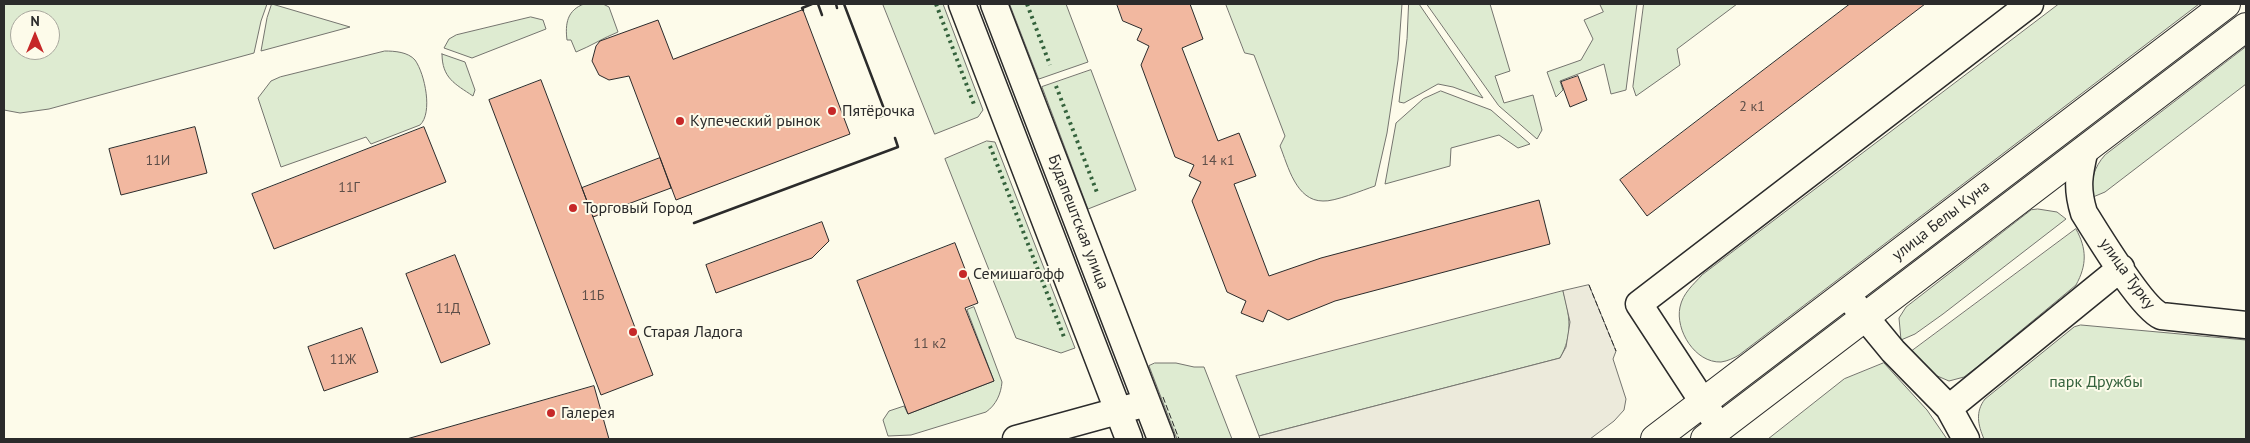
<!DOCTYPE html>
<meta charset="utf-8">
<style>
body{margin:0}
#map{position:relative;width:2250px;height:443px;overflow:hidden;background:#fdfbea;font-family:"PT Sans",sans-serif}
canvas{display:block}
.frame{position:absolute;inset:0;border:5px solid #2b2b2b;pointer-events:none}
.north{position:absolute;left:10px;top:10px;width:50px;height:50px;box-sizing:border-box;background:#fdfbea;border:1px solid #a9a89e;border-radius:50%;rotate:0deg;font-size:14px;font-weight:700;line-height:20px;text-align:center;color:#2b2b2b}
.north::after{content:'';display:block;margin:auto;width:18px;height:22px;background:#c62828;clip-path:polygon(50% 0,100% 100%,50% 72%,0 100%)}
</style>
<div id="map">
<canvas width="2250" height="443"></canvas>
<div class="frame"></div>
<div class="north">N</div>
</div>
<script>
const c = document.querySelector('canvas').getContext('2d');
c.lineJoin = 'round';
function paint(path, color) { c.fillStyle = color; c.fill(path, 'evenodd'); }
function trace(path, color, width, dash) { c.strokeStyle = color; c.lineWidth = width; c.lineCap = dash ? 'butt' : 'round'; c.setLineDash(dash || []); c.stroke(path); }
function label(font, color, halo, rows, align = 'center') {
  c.font = font + ' "PT Sans",sans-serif'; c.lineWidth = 4; c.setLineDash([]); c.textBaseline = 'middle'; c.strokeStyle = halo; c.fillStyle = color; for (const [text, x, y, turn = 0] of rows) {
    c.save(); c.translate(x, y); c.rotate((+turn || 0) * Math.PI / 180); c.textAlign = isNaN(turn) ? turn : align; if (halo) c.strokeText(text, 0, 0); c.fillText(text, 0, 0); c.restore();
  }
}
const green = new Path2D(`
 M4 4H267L261 21 254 53 49 109 20 113 4 110ZM20 20H50V50H20Z
 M272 4 350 27 261 51 267 18Z
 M584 4H603L609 7 618 32C603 38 591 46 576 52L571 40H567C565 24 567 10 584 4Z
 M883 4H943L983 110 978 117 935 134Z
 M1010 4H1066L1088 62 1039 79Z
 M1226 4H1402L1398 60 1387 133 1375 186C1363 190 1334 202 1323 201 1296 201 1288 166 1280 146L1285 136 1254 55 1245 53Z
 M1409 4H1419L1483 98 1453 87 1438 84 1404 103 1399 102 1407 39Z
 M1427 4H1490L1510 71 1495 76 1504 103 1533 95 1542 130 1537 139 1499 106Z
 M1600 4H1637L1626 90 1611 94 1604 64 1560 81 1563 90 1556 97 1547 72 1581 60 1593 39 1584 20 1603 12Z
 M1644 4H1737L1677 49 1680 65 1636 96 1633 87Z
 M2059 4H2199L1739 355C1734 358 1728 361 1721 362 1695 363 1675 330 1680 307 1683 293 1693 285 1702 275Z
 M531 17 543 20 546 29 472 58 444 48 449 39 456 35Z
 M2246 47V84L2105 192 2093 197C2090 181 2094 167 2105 155Z
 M385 51C395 51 408 52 415 60 425 74 433 113 420 125L371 144 366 137 281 167 258 98 271 81 280 77Z
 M442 54 465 62 475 90 473 96C455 84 442 78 442 54Z
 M1091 70 1136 190 1088 209 1042 87Z
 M1441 91 1491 110 1530 144 1518 148 1499 135 1451 148 1450 166 1385 184 1396 123 1423 99Z
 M987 141 995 142 1075 348 1061 353 1016 338 945 159Z
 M2038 209 2057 212 2066 219 1943 314 1915 334 1901 340 1899 318 1906 307 2031 210Z
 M2076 229C2087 249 2087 265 2076 285L1977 367 1964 377 1949 381 1935 375 1912 351Z
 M1563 291C1570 316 1573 335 1560 358L1259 436 1236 376Z
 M974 307 1002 382C1001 394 996 405 986 412L911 435 888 436 883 420 889 411 904 406 908 414 994 381 967 310Z
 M2081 325 2246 340V439H1984C1978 425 1975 412 1985 399L2074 327Z
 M1155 363H1176L1194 367H1204L1232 439H1177L1149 366Z
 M1884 363 1927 410 1947 439H1768L1844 379Z`);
paint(green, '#deebd1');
trace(green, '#74746e', 1);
const parking = new Path2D(`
 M1589 285 1616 351 1613 359 1626 399 1624 410 1614 421 1590 439H1260L1259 436 1560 358 1566 347 1570 322 1563 291Z`);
paint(parking, '#eceadb');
trace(parking, '#74746e', 1);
const building = new Path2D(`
 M1117 4H1190L1203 39 1182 48 1218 141 1239 133 1256 176 1234 184 1269 276 1321 258 1539 200 1550 244 1335 301 1288 320 1268 310 1263 322 1241 313 1246 301 1227 292 1192 201 1201 182 1189 176 1194 165 1175 157 1141 65 1149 46 1137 40 1142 29 1123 21Z
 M1850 4H1925L1647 216 1620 180Z
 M803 10 850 134 676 200 629 76 609 80 599 75 592 61 596 46 600 41 658 20 673 59Z
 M1578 76 1587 100 1570 107 1561 82Z
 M541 80 653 375 601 395 489 100Z
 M195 127 207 173 121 195 109 149Z
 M424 127 446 182 274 249 252 194Z
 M660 158 671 188 593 217 582 188Z
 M822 222 829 241 812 258 716 293 706 265Z
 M955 243 978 303 965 308 994 381 908 414 857 281Z
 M455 255 490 344 441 363 406 274Z
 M362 328 378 372 324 391 308 347Z
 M594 386 609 439H407Z`);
paint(building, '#f2b8a0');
trace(building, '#2b2b2b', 1);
const street = new Path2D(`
 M962 4 1129 439
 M994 4 1161 439
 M2085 149C2079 174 2076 188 2084 213 2098 235 2141 307 2161 316L2246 325
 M1846 294 1893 351 1949 408 1966 439
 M1949 408 2121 268
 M1720 428 1639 304 2030 4
 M1016 439 1136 406`);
const secondary = new Path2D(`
 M1655 439 2226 4
 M1705 439 2246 27`);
trace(street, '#2b2b2b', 29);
trace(secondary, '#2b2b2b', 30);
trace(street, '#fdfbea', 26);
trace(secondary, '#fdfbea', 28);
trace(new Path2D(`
 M936 4 975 107
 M1027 4 1050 65
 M1056 86 1098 195
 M990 146 1064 337`), '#34623c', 4, [2.5, 4]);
trace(new Path2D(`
 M1589 285 1616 351
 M1163 397 1179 439`), '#2b2b2b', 1, [6, 2.5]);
trace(new Path2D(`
 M818 4 822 15
 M836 4 837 8
 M844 4 886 114 876 118
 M803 10 802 8 812 4
 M694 223 898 147 895 138`), '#2b2b2b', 2.5);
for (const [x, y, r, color] of [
 [832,111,5,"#c62828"],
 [680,121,5,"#c62828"],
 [573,208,5,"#c62828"],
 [963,274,5,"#c62828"],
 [633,332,5,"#c62828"],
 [551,413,5,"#c62828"]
]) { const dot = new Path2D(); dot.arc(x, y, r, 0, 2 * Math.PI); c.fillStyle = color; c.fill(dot); trace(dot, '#fdfbea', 2); }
label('14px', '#5d4e48', null, [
 ["2 к1",1752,107],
 ["11И",158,161],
 ["14 к1",1218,161],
 ["11Г",349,188],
 ["11Б",593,296],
 ["11Д",448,309],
 ["11 к2",930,344],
 ["11Ж",343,360]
]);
label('16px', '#2b2b2b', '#fdfbea', [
 ["Пятёрочка",842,111],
 ["Купеческий рынок",690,121],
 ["Торговый Город",583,208],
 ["Семишагофф",973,274],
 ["Старая Ладога",643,332],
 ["Галерея",561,413]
], 'left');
label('16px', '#2b2b2b', '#fdfbea', [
 ["улица Белы Куна",1941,221,-38],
 ["Будапештская улица",1078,222,69],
 ["улица Турку",2127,274,54]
]);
label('16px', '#34623c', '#fdfbea', [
 ["парк Дружбы",2096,382]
]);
</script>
